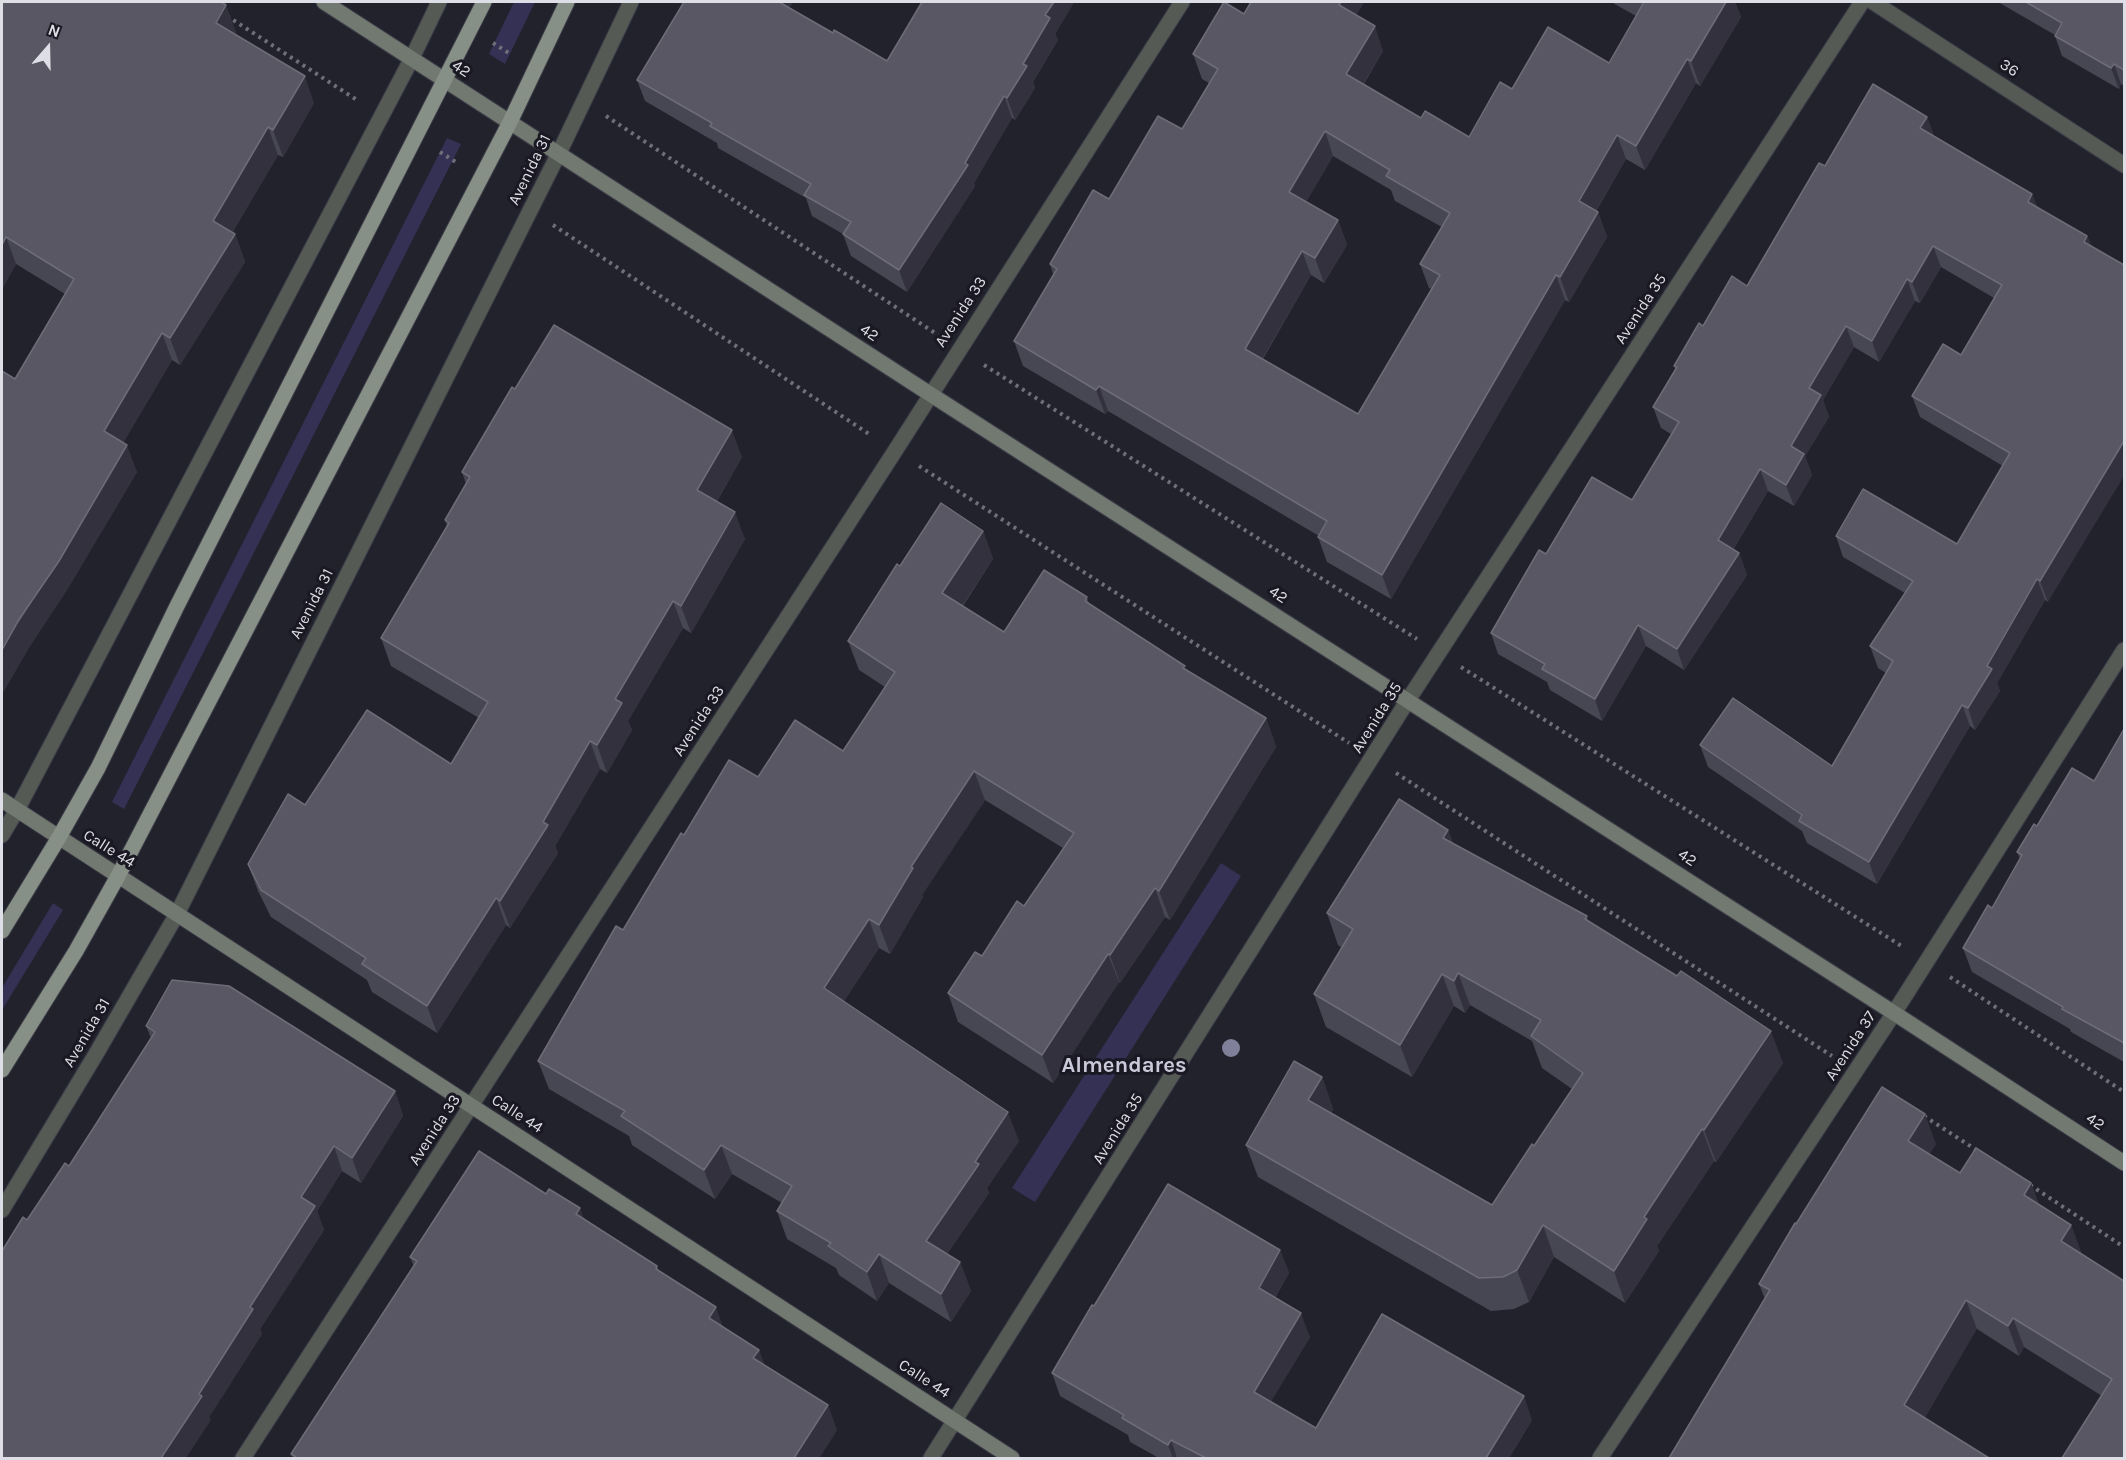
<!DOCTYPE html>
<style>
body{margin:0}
#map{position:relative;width:2126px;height:1460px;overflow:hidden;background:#22222d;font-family:Karla,sans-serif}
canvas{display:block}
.frame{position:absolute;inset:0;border:3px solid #dedee6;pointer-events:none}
.north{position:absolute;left:18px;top:18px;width:60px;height:60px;-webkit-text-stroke:4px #191823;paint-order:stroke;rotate:20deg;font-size:16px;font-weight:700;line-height:24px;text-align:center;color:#dedee6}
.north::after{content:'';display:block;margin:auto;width:21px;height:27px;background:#dedee6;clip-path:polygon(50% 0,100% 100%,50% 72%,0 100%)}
</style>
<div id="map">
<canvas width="2126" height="1460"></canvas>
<div class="frame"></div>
<div class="north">N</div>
</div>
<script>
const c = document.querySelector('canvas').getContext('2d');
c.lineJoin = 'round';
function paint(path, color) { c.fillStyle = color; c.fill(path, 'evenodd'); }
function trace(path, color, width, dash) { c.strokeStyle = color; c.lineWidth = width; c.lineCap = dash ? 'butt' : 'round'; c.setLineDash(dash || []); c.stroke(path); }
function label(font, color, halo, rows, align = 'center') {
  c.font = font + ' Karla,sans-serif'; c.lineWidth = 6; c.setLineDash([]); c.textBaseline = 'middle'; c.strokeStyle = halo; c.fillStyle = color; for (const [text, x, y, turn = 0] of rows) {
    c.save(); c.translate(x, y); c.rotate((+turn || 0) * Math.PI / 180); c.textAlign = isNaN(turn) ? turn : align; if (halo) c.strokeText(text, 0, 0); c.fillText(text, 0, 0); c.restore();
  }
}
paint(new Path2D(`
 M514 2H535L505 64 489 54Z
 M447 138 461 144 124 809 112 802Z
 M1221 863 1241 876 1035 1202 1012 1188Z
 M53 903 63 910 2 1010V988Z`), '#353155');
const street = new Path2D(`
 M1873 2 2124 165
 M2 835 17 810 412 58 439 2
 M2 1210 96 1054 177 914 559 153 631 2
 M243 1458 895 451 1182 2
 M931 1458 1408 700 1862 2
 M1600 1458 1894 1013 2124 650`);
const secondary = new Path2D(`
 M324 2 930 394 1894 1013 2124 1163
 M2 800 1012 1458`);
const primary = new Path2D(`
 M2 931 58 839 98 768 177 606 484 2
 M2 1070 76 951 118 876 510 122 567 2`);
trace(street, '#3c3c47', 17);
trace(secondary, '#3c3c47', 17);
trace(primary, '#3c3c47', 17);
trace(new Path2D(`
 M227 16 357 100
 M493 43 512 55
 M606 116 938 335
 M440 152 459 164
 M553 225 872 436
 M984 365 1417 639
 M919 466 1349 743
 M1461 667 1903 947
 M1396 773 1832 1056
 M1950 977 2124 1092
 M1924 1116 1978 1151
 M2030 1185 2124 1247`), '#6f6f79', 4, [3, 4.5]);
trace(street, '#555a55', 15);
trace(secondary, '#717971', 15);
trace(primary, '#879086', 15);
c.fillStyle = '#80809a';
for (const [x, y] of [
 [1231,1048]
]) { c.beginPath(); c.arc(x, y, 9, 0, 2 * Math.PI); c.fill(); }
paint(new Path2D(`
 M2 2 236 32 235 35 314 103 283 157 278 155 232 233 235 234 245 262 180 365 172 360 123 443 137 472 68 588 28 649 2 694V371L15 379 65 294 16 264 2 289Z
 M684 2H793L789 8 833 33 887 61 922 2H1074L1055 34 1058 40 1033 82 1035 88 1015 120 1012 118 974 183 975 186 907 292 851 256 843 234 812 216 806 198 718 148 717 143 645 101 637 80Z
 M1251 2H1364L1356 15 1383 51 1364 84 1421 118 1469 137 1512 89 1609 63 1636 16 1611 2H1735L1741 17 1700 86 1696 83 1645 170 1626 159 1596 211 1598 212 1607 237 1569 302 1565 300 1391 599 1327 562 1318 537 1319 536 1108 411 1105 414 1023 366 1014 341 1053 274 1050 264 1109 199 1182 129 1209 83 1202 79 1193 54 1244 14ZM1333 156 1391 190 1395 201 1442 227 1420 264 1429 288 1431 289 1358 414 1263 359 1311 275 1324 283 1347 245 1338 220 1306 202Z
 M1998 2H2124V86L2121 84 2119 89 2062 56 2055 36V35Z
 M1927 117 1934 136 2032 194 2037 207 2087 236 2091 245 2048 602 2045 600 1997 683 2000 691 1975 730 1970 726 1877 884 1807 843 1802 831 1708 767 1700 745 1832 766 1886 673 1878 668 1870 646 1905 593 1843 557 1836 536 1957 544 2003 466 1920 417 1912 396 1961 355 1994 298 1941 267 1920 303 1915 301 1879 362 1854 347 1823 400 1829 417 1805 456 1812 475 1794 506 1768 491 1733 550 1739 553 1747 575 1684 670 1646 646 1602 721 1550 690 1547 682 1498 654 1491 633 1546 554 1632 500 1671 434 1661 428 1653 407 1675 369 1674 366 1703 326 1747 286 1825 166Z
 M515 389 742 457 717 501 745 539 691 633 683 628 628 721 632 730 607 773 600 769 555 846 558 853 510 928 506 925 437 1033 372 992 367 980 271 917 258 891 248 864 305 805 451 764 479 718 391 666 381 638 447 526 445 520 466 484 462 472Z
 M983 531 993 559 963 606 1004 632 1087 597 1089 604 1187 670 1266 718 1276 747 1170 920 1165 917 1120 983 1119 982 1053 1083 958 1022 948 993 982 956 1024 906 1063 848 985 800 922 895 923 897 890 954 879 948 844 1001 1019 1141 987 1188 989 1193 947 1254 960 1262 971 1291 951 1322 889 1283 877 1301 839 1275 836 1268 787 1239 777 1211 782 1203 732 1174 715 1199 632 1145 629 1136 549 1089 538 1061 684 835 758 777 843 751 885 687 859 670 848 641 900 566Z
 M2124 729V1062L2071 1032 2070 1029 1972 972 1963 948 1992 908 2020 859 2017 852 2037 826 2094 781Z
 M1448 830 1453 843 1587 916 1588 921 1783 1063 1716 1162 1714 1161 1657 1246 1659 1251 1625 1303 1554 1257 1529 1302 1514 1309 1491 1311 1258 1177 1246 1145 1322 1077 1333 1109 1331 1113 1492 1205 1534 1146 1572 1089 1542 1068 1532 1041 1470 1005 1465 1013 1454 1006 1412 1077 1326 1027 1314 994 1342 948 1338 945 1327 913Z
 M146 1026 395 1091 403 1116 361 1183 342 1171 317 1211 324 1230 260 1329 262 1334 209 1417 211 1420 27 1220 69 1166 151 1038Z
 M1936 1144 1929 1154 1960 1173 2031 1183 2039 1205 2071 1225 2082 1255 2124 1281V1458L2102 1396 2024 1347 2019 1356 1977 1329 1669 1458 1765 1299 1759 1284 1796 1224Z
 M584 1220 657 1266 659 1271 723 1327 759 1350 764 1365 837 1430 819 1458H293L291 1454 414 1267 410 1257Z
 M1280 1250 1289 1273 1275 1298 1310 1337 1271 1401 1316 1428 1532 1420 1509 1458H1159L1130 1442 1128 1435 1060 1396 1052 1373 1094 1306Z`), '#474653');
paint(new Path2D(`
 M775 2H793L782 20Z
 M1054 2H1074L1055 34 1058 40 1033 82 1035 88 1015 120 1007 98 1045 15Z
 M1341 2H1364L1347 30 1339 5Z
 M1726 2H1735L1741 17 1700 86 1691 61Z
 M226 5 236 32 225 50 216 23Z
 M1375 26 1383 51 1355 98 1346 74Z
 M1687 59 1696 83 1645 170 1636 146Z
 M2114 64 2121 84 2119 89 2111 68Z
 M305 76 314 103 283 157 273 130Z
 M1004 96 1012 118 974 183 975 186 907 292 899 270 965 163Z
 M1927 117 1935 138 1920 128Z
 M268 127 278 155 223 249 213 221Z
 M1325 131 1333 156 1298 216 1289 192Z
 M1617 135 1626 159 1587 225 1579 201Z
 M2032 194 2040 216 2028 202Z
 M1598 212 1607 237 1569 302 1560 277Z
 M1338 220 1347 245 1324 283 1315 258Z
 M235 234 245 262 180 365 170 338Z
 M2087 236 2095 257 2084 242Z
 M6 237 16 264 2 289V245Z
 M1933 246 1941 267 1920 303 1912 282Z
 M1302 251 1311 275 1254 373 1245 349Z
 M1556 275 1565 300 1391 599 1382 575Z
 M1907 279 1915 301 1879 362 1872 341Z
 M1846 326 1854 347 1823 400 1829 417 1805 456 1812 475 1794 506 1786 485 1791 446 1809 388Z
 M162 333 172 360 114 458 104 431Z
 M1099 386 1108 411 1105 414 1096 390Z
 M732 430 742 457 707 517 697 490Z
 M2124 441V476L2048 602 2040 581Z
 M127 445 137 472 68 588 28 649 2 694V650Z
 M1760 469 1768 491 1726 561 1718 540Z
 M735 512 745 539 691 633 681 606Z
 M983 531 993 559 952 621 942 593Z
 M1739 553 1747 575 1684 670 1677 649Z
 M2037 579 2045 600 1997 683 2000 691 1975 730 1968 708 1987 666Z
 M673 601 683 628 628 721 632 730 607 773 597 745 615 699Z
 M1638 625 1646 646 1602 721 1595 699Z
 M1962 705 1970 726 1877 884 1869 862Z
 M1266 718 1276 747 1170 920 1159 891Z
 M590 741 600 769 555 846 558 853 510 928 500 901 543 822Z
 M974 771 985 800 922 895 923 897 890 954 879 925 911 867Z
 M1448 830 1460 862 1443 838Z
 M1155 888 1165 917 1120 983 1110 955Z
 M496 898 506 925 437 1033 427 1006Z
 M869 919 879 948 834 1016 824 988Z
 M1108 954 1119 982 1053 1083 1042 1055Z
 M1458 973 1470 1005 1465 1013 1454 981Z
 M1442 974 1454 1006 1412 1077 1400 1045Z
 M1771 1031 1783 1063 1716 1162 1704 1130Z
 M1322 1077 1333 1109 1320 1132 1308 1100Z
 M395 1091 403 1116 361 1183 352 1158Z
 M1008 1112 1019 1141 987 1188 989 1193 937 1269 926 1241 975 1162Z
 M1925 1114 1936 1144 1919 1171 1908 1141Z
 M1702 1129 1714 1161 1657 1246 1659 1251 1625 1303 1614 1271 1644 1217Z
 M721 1145 732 1174 715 1199 704 1170Z
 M334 1146 342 1171 317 1211 324 1230 260 1329 262 1334 209 1417 211 1420 186 1458H161L199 1394 301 1197Z
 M2031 1183 2042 1213 2024 1195Z
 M580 1208 589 1233 576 1214Z
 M1543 1225 1554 1257 1529 1302 1517 1270Z
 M2071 1225 2082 1255 2061 1241Z
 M1280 1250 1289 1273 1267 1311 1259 1288Z
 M879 1254 889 1283 877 1301 867 1272Z
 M960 1262 971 1291 951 1322 941 1294Z
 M1966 1300 1977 1329 1915 1435 1904 1405Z
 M716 1307 725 1332 709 1318Z
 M1301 1313 1310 1337 1263 1415 1254 1392Z
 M2013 1318 2024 1347 2019 1356 2008 1326Z
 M759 1350 768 1374 753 1358Z
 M1524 1396 1532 1420 1509 1458H1486Z
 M828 1405 837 1430 819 1458H794Z
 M1171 1440 1177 1458H1173L1168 1445Z`), '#32313d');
const building = new Path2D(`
 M2 2H221L226 5 216 23 305 76 273 130 268 127 213 221 235 234 170 338 162 333 104 431 127 445 59 561 18 621 2 650V371L15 379 74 279 6 237 2 245Z
 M684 2H779L833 33 834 30 887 61 922 2H1054L1045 15 1050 18 1023 64 1027 66 1007 98 1004 96 965 163 968 165 899 270 843 234 851 222 804 195 811 184 710 126 712 123 637 80Z
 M1224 2 1244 14 1251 2H1341L1339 5 1375 26 1346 74 1421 118 1425 111 1469 137 1500 82 1512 89 1548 27 1609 63 1644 2H1726L1691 61 1687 59 1636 146 1617 135 1579 201 1598 212 1560 277 1556 275 1382 575 1318 537 1327 521 1099 386 1096 390 1014 341 1057 269 1050 264 1093 190 1109 199 1158 116 1182 129 1218 69 1193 54ZM1325 131 1390 170 1386 176 1450 213 1420 264 1440 275 1358 414 1245 349 1302 251 1315 258 1338 220 1289 192Z
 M2026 2H2124V70L2114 64 2111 68 2055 36 2062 23Z
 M1873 84 1927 117 1920 128 2032 194 2028 202 2087 236 2084 242 2124 265V441L2040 581 2037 579 1987 666 1992 669 1968 708 1962 705 1869 862 1799 821 1802 815 1700 745 1733 698 1832 766 1893 661 1870 646 1913 581 1836 536 1863 489 1957 544 2010 453 1912 396 1943 344 1961 355 2002 285 1933 246 1912 282 1907 279 1872 341 1846 326 1809 388 1821 395 1791 446 1804 454 1786 485 1760 469 1718 540 1739 553 1677 649 1638 625 1595 699 1542 669 1545 664 1491 633 1539 550 1546 554 1592 477 1632 500 1679 422 1653 407 1677 367 1674 366 1699 323 1703 326 1732 276 1747 286 1819 163 1825 166Z
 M554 325 732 430 697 490 735 512 681 606 673 601 615 699 622 703 597 745 590 741 543 822 548 825 500 901 496 898 427 1006 362 964 366 958 261 890 248 864 288 794 305 805 367 710 451 764 488 702 381 638 449 523 445 520 470 477 462 472 512 387 515 389Z
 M941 503 983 531 942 593 1004 632 1044 570 1087 597 1085 601 1185 666 1183 668 1266 718 1159 891 1155 888 1110 955 1108 954 1042 1055 948 993 975 952 982 956 1017 901 1024 906 1074 833 974 771 911 867 913 868 879 925 869 919 824 988 1008 1112 975 1162 979 1164 926 1241 960 1262 941 1294 879 1254 867 1272 828 1246 831 1243 777 1211 792 1186 721 1145 704 1170 621 1116 625 1111 538 1061 616 926 623 930 681 833 684 835 729 760 758 777 795 720 843 751 895 672 848 641 897 564 900 566Z
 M2124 729V1043L2062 1009 2063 1007 1963 948 1988 905 1992 908 2022 855 2017 852 2034 824 2037 826 2072 768 2094 781Z
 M1399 799 1448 830 1443 838 1587 916 1585 919 1677 976 1681 971 1771 1031 1704 1130 1702 1129 1644 1217 1647 1219 1614 1271 1543 1225 1517 1270 1503 1277 1479 1278 1246 1145 1294 1061 1322 1077 1308 1100 1492 1205 1532 1144 1534 1146 1583 1073 1531 1036 1541 1020 1458 973 1454 981 1442 974 1400 1045 1314 994 1353 929 1327 913Z
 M172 980 229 986 395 1091 352 1158 334 1146 301 1197 315 1206 250 1307 253 1309 199 1394 202 1396 161 1458H2V1251L23 1217 27 1220 65 1163 69 1166 155 1032 146 1026Z
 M1882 1087 1925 1114 1908 1141 1960 1173 1976 1148 2031 1183 2024 1195 2071 1225 2061 1241 2124 1281V1458H2062L2112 1379 2013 1318 2008 1326 1966 1300 1904 1405 1989 1458H1669L1770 1290 1759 1284 1795 1223 1796 1224Z
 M479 1151 546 1194 549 1189 580 1208 576 1214 657 1266 656 1269 716 1307 709 1318 759 1350 753 1358 828 1405 794 1458H295L296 1457 291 1454 417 1261 410 1257Z
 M1168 1184 1280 1250 1259 1288 1301 1313 1254 1392 1316 1428 1382 1314 1524 1396 1486 1458H1206L1171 1440 1168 1445 1122 1418 1124 1415 1052 1373 1092 1305 1094 1306Z`);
paint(building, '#585763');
trace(building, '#6d6c77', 1.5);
label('16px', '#dedee6', '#191823', [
 ["36",2009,68,33],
 ["42",461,69,33],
 ["Avenida 31",530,170,-64],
 ["Avenida 35",1641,309,-57],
 ["Avenida 33",961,312,-57],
 ["42",869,333,33],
 ["42",1278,595,33],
 ["Avenida 31",312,604,-63],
 ["Avenida 35",1377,718,-58],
 ["Avenida 33",699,721,-57],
 ["Calle 44",109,849,32],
 ["42",1687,858,33],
 ["Avenida 31",87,1033,-60],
 ["Avenida 37",1851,1046,-57],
 ["Calle 44",517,1114,33],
 ["42",2095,1122,33],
 ["Avenida 35",1118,1129,-58],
 ["Avenida 33",435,1130,-57],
 ["Calle 44",924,1379,33]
]);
label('bold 22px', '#c9c9d9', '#191823', [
 ["Almendares",1124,1066]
]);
</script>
